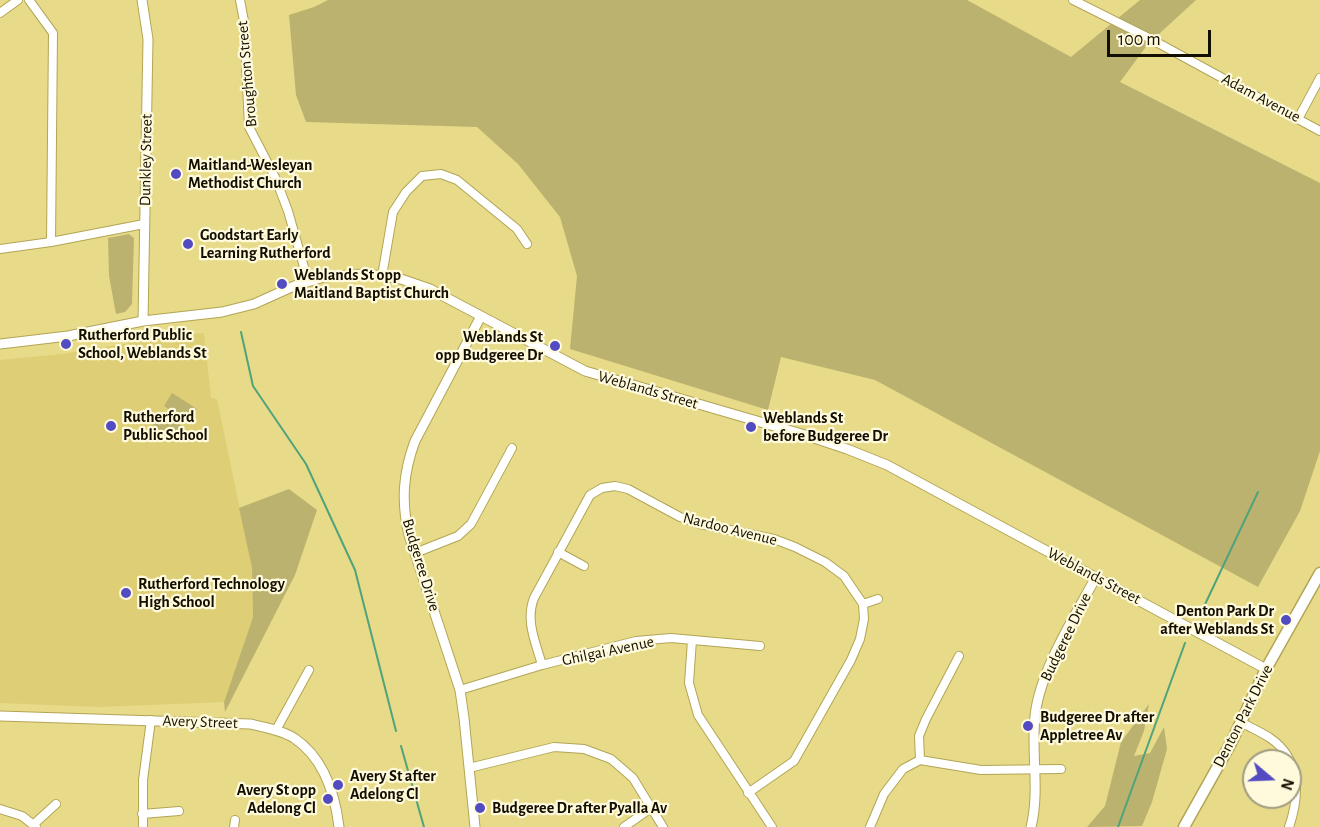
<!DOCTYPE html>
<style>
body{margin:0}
#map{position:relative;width:1320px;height:827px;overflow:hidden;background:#e7da89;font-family:"Alegreya Sans",sans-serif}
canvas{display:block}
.north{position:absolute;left:1242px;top:749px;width:60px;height:60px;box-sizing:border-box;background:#fffadb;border:2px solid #a09c83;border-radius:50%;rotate:109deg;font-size:16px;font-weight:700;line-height:24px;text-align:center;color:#120e00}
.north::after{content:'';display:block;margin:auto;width:21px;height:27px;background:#524bc2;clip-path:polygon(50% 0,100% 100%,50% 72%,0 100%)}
.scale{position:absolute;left:1107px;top:30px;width:104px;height:27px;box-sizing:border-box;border:3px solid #120e00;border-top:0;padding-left:8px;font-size:18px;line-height:21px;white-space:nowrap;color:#120e00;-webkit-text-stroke:4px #fffadb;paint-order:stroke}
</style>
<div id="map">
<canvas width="1320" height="827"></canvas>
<div class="north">N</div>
<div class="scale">100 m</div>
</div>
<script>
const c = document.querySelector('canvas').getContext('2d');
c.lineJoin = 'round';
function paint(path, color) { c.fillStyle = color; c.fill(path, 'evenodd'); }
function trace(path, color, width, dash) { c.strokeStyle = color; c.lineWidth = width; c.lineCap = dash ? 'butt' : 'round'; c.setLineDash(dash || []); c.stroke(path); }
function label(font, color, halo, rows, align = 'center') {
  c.font = font + ' "Alegreya Sans",sans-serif'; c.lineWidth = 4.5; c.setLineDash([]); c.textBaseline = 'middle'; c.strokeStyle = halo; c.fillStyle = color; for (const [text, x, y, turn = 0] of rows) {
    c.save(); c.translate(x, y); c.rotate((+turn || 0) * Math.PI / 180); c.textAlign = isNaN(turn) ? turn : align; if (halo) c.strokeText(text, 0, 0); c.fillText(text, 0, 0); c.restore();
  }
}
paint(new Path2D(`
 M204 333 211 398 217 399 252 568 253 617 224 702 99 707 0 703V360L62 354 166 337Z`), '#decf76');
paint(new Path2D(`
 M328 0H967L1071 57 1140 0H1196L1148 44 1120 82 1320 183V451L1300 511 1258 587 875 380 781 357 768 410 570 349 577 276 560 217 518 164 477 127 306 122 296 95 289 15 314 7Z
 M129 234 134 238 132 304 125 312 116 314 109 276 108 238Z
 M172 393 197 409 188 422 164 406Z
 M160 412 185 428 176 441 152 425Z
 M289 489 317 510 295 575 225 712 224 702 253 617 252 568 239 508Z
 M1149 704 1144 731 1134 756 1150 753 1164 727 1167 749 1152 802 1142 826 1087 827 1105 806 1121 742Z`), '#bcb26f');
trace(new Path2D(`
 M241 332 253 386 306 464 355 570 396 731
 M1200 615 1258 492
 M401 746 424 827
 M1118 827 1185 643`), '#50a37a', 2);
const minor = new Path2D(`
 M29 0 53 33 51 242
 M240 0 244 21 249 127 275 177 288 211 308 281
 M1073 0 1147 37 1320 131
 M0 13 18 0
 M1298 119 1320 78
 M0 249 51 242 144 224
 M382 276 393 212 406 192 422 176 441 174 457 180 517 229 527 244
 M558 552 584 566
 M415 553 458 536 471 524 512 448
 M863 604 878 599
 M692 640 689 683 698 715 772 827
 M542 665C536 643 525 621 534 598L590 495 602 488 615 486 628 489 680 517 700 524 774 539 795 547 825 562 844 576 863 604 864 619 860 639 851 660 794 761 748 793
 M460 690 542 665 636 641 671 638 760 646
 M1241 722C1251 728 1261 732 1270 738 1301 759 1300 795 1289 827
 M276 730 309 670
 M920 760 919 736 926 719 959 656
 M469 768 554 747 584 749 611 759 633 778 663 827
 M0 809 22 816 36 827
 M142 814 179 811
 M34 824 56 804
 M143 827V780L151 720
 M234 827 235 820
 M624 827 651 808
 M870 827 884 794 903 769 920 760 981 770 1061 769`);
const tertiary = new Path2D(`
 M142 0 148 39 143 321
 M0 344 68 336 143 321 222 312 254 304 294 286 324 277 363 274 382 276 401 279 430 289 585 371 805 435 847 449 887 465 1266 669
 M0 716 250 724C264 727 281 730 294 738 324 758 335 794 339 827
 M475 827 464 718 460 690 409 535C401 502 403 473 415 441L481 316
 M1031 827C1040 791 1031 753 1035 716 1040 670 1074 618 1096 577`);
const secondary = new Path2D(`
 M1184 827 1231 743 1266 669 1320 573`);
trace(minor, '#b2a555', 10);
trace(tertiary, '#b2a555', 11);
trace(secondary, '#b2a555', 13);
trace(minor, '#fff', 8);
trace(tertiary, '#fff', 9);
trace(secondary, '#fff', 10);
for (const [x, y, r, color] of [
 [176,174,6,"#524bc2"],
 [188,244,6,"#524bc2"],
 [282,284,6,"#524bc2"],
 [66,344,6,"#524bc2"],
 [555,346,6,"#524bc2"],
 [111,426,6,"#524bc2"],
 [751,427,6,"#524bc2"],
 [126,593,6,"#524bc2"],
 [1286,620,6,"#524bc2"],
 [1028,726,6,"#524bc2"],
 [338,785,6,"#524bc2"],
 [328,799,6,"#524bc2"],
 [480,808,6,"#524bc2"]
]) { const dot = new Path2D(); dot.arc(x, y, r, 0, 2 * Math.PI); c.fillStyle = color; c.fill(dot); trace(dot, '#fffadb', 2); }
label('16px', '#120e00', '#fffadb', [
 ["Broughton Street",247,74,-95],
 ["Adam Avenue",1261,98,28],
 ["Dunkley Street",146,160,-89],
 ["Weblands Street",648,390,16],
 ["Nardoo Avenue",730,529,14],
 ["Budgeree Drive",421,565,73],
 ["Weblands Street",1094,576,28],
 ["Budgeree Drive",1066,637,-64],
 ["Ghilgai Avenue",608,651,-12],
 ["Denton Park Drive",1243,716,-63],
 ["Avery Street",200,722,2]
]);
label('bold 16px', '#120e00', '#fffadb', [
 ["Maitland-Wesleyan",188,165],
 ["Methodist Church",188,183],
 ["Goodstart Early",200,235],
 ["Learning Rutherford",200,253],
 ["Weblands St opp",294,275],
 ["Maitland Baptist Church",294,293],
 ["Rutherford Public",78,335],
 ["School, Weblands St",78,353],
 ["Weblands St",543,337,"right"],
 ["opp Budgeree Dr",543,355,"right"],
 ["Rutherford",123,417],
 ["Public School",123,435],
 ["Weblands St",763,418],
 ["before Budgeree Dr",763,436],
 ["Rutherford Technology",138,584],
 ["High School",138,602],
 ["Denton Park Dr",1274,611,"right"],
 ["after Weblands St",1274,629,"right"],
 ["Budgeree Dr after",1040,717],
 ["Appletree Av",1040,735],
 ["Avery St after",350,776],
 ["Adelong Cl",350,794],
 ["Avery St opp",316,790,"right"],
 ["Adelong Cl",316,808,"right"],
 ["Budgeree Dr after Pyalla Av",492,808]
], 'left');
</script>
